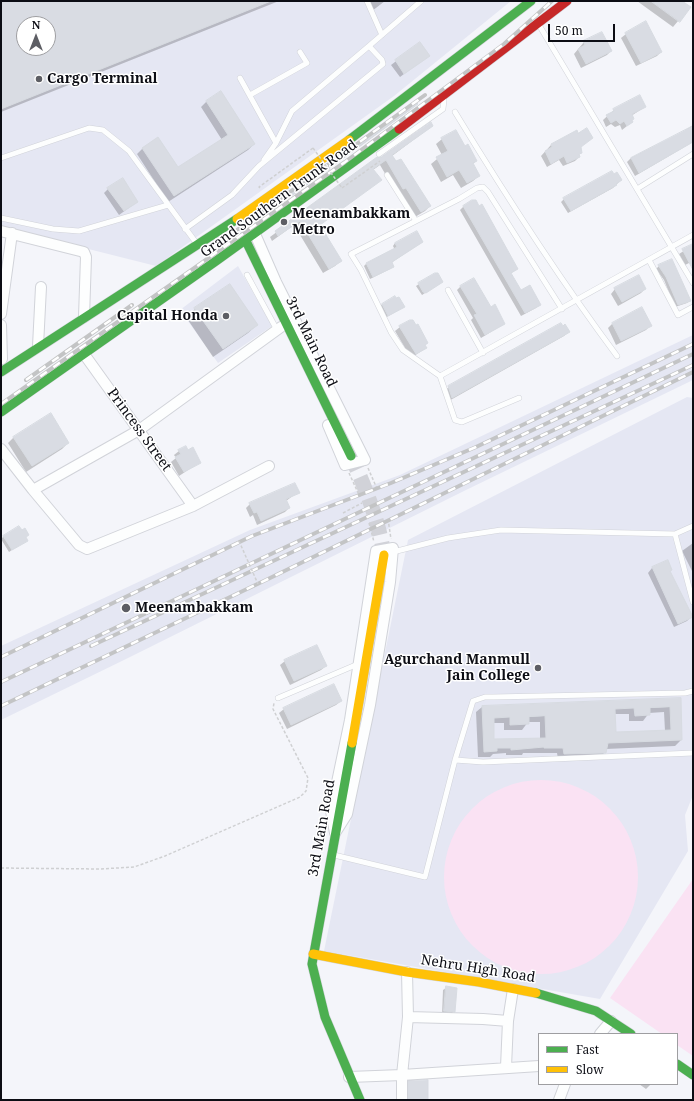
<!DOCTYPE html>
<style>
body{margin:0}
#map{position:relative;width:694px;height:1101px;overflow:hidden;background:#f4f5fa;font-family:"Noto Serif",serif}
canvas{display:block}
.frame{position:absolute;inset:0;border:2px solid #0c0d14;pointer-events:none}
.legend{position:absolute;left:538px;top:1033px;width:140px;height:52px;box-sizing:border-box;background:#fff;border:1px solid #9e9ea1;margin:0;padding:5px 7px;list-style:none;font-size:12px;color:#0c0d14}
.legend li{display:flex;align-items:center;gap:8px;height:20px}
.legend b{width:20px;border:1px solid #9e9ea1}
.north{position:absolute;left:16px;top:16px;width:40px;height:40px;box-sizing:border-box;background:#fff;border:1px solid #9e9ea1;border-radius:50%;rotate:0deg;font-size:11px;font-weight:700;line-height:16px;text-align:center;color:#0c0d14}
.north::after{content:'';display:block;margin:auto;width:14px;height:18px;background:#5d5e64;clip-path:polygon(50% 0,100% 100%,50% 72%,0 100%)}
.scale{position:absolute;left:548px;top:24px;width:67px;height:18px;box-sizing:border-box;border:2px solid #0c0d14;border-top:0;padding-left:5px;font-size:12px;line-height:14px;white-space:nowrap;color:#0c0d14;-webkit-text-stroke:3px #fff;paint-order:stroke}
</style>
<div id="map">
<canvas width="694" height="1101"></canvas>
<div class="frame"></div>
<ul class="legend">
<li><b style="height:5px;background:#4caf50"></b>Fast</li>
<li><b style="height:5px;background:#ffc107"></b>Slow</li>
</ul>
<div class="north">N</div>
<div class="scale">50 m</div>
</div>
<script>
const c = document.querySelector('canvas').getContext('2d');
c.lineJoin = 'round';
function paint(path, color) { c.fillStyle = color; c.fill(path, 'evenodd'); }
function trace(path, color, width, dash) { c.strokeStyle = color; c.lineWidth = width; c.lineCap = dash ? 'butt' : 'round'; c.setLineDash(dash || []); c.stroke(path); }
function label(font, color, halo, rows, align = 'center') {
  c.font = font + ' "Noto Serif",serif'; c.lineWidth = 3; c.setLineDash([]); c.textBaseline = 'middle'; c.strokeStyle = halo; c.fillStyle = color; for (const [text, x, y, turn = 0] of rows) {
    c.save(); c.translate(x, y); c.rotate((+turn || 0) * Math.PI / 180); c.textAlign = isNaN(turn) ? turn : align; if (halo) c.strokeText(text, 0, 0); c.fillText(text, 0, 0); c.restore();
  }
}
paint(new Path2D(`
 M1 1H511L394 96 156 266 1 227ZM24 24H48V48H24Z
 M238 266 272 326 218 363 180 310Z
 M693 335V380L466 490 126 659 1 720V646L250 530 400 475Z
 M687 397 693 398V795L685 815 688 851 600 999 324 951 408 540Z`), '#e5e7f3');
paint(new Path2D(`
 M444 877a97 97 0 1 1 194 0a97 97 0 1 1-194 0Z
 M693 879V1056L677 1045V1034H662L610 998Z`), '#fae2f3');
paint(new Path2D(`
 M1 1H279L1 112ZM24 24H48V48H24Z
 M364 1H385L372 11Z
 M637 1H680L689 8 673 27Z
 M626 34 661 52 657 56 636 66 621 38Z
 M584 42 611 51 607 55 581 68 574 54Z
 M420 43 428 56 400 77 391 65Z
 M207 101 254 144 248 150 168 202 137 154 143 148 177 169 222 140 201 107Z
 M416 103 410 110 257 221 263 214Z
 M645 107 631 116 632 122 622 130 620 125 615 127 611 124 606 127 603 120 614 110Z
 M693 125V142L635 176 627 162 631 158 683 132Z
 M432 126 392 156 430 206 425 211 415 217 397 194 380 165 373 170 381 180 319 225 341 261 335 266 323 273 294 225 272 241 270 237 377 158H382Z
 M442 139 465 148 476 161 473 164 479 176 473 181 461 188 453 175 441 182 431 164 442 155 436 144Z
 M551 145 580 147 579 157 575 161 563 166 559 160 547 167 541 156Z
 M621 180 613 188 568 213 561 202 564 199Z
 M108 189 137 202 119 215 104 193Z
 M464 206 517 269 510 274 521 291 540 305 536 308 521 316 460 210Z
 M422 242 391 263 393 266 390 269 370 279 364 266 366 264 395 250 393 246 395 243Z
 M693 245V261L685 265 679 254Z
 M659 266 690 301 687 303 675 307 664 280 656 269Z
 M419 284H439L422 295 416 286Z
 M461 286 490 308 504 324 481 338 471 320 473 318 457 290Z
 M615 289H645L641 293 618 306 611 294Z
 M382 304 404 307 385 318 380 307Z
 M641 308 650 326 646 330 616 345 608 328 612 324Z
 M195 309 257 325 248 333 213 357 186 317Z
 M400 327 427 343 424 346 426 348 411 358 395 331Z
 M569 332 564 336 447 402 444 391 449 387Z
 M14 437 68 443 62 449 26 472 8 443Z
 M179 451H188L200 462 179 476 171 462 176 458 174 455Z
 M298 492 286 501 289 508 285 512 257 525 253 515 250 517 246 508 250 504Z
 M4 536 27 540 9 552 1 539Z
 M693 543V573L682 551Z
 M667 561 669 571 691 617 687 621 674 627 648 573 652 568Z
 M285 661 326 666 321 670 290 685 280 665Z
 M680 699 681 740 675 746 606 749 605 752 599 758 558 759 557 753H523L522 755H506V753L493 754 490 757H478L476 712 482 707ZM664 712 665 731 615 733 614 714H629V721H643L649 713ZM528 722H540V739L493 740V723H504V730H522Z
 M341 701 336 705 287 729 279 713 284 709Z
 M446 988 454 1011 451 1014H442L443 990Z
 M409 1082 427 1100H406V1085Z
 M639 1084H651L646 1089Z`), '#0003');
const building = new Path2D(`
 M1 1H271L1 109ZM24 24H48V48H24Z
 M651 1H682L691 7 680 22Z
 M646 21 662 52 641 63 625 33Z
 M602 32 612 51 586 64 578 49 585 45 583 41Z
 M420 42 430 56 404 74 395 60Z
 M221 91 255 144 174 196 142 148 158 137 178 167 228 135 206 101Z
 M640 95 646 107 632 114 634 119 632 120 633 122 627 126 624 121 620 124 616 120 611 123 606 115 614 111 613 109Z
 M416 102 418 104 264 216 262 213Z
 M431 122 433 126 392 155 396 161 401 159 431 206 421 212 406 188 403 189 386 160 373 169 382 180 320 225 342 261 329 269 300 221 278 236 275 231 377 157H381Z
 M693 126V142L639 173 631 158Z
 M587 128 593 138 581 147 582 153 579 154 580 157 567 163 564 156 551 164 545 151 552 147 551 144 577 130 578 133Z
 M456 130 465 146 468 144 477 161 473 163 480 176 467 183 459 170 447 177 436 157 448 151 441 138Z
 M612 171 614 174 617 172 622 180 616 184 617 185 571 211 563 198Z
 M123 178 138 202 124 211 107 188Z
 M472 200H476L479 206 482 204 518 269 511 273 521 290 530 285 541 305 525 313 463 206Z
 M417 231 423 242 392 262 394 267 373 277 366 263 397 247 395 243Z
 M693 244V270L682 249Z
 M672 259 691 301 678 305 666 277 658 265Z
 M435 273H438L443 282 426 293 423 292 418 283Z
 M639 275 646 289 622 302 614 288Z
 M474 278 491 307 495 304 505 324 485 335 474 315 477 314 460 286Z
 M230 284 258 325 223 349 194 308Z
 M395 296 396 298 399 297 405 307 388 316 382 304Z
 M642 307 652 326 621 341 612 323Z
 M410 320H413L416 325 418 324 428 343 425 345 427 348 416 354 399 326Z
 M561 323 563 326 565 324 570 332 452 398 448 386Z
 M51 413 69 443 32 466 13 437Z
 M186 446 188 450 193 447 201 463 184 472 175 457 181 454 178 450Z
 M295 483 300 493 286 499 290 508 261 521 257 512 254 513 249 503Z
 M19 526 22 530 25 528 29 535 26 537 28 541 12 550 3 536Z
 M668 560 672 570 670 571 693 617 678 624 652 567Z
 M317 645 327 666 294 681 284 660Z
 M334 684 342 701 291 725 283 708Z
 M681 698 682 740 608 743 606 753 564 754 563 748H544V747L511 750V748H497V751L484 752 482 706ZM670 707 671 730 616 732 615 709 634 708 635 716 650 715V708ZM545 716 546 738 494 739V718L510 717V725L529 724V717Z
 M446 986 457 988 455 1012 444 1011Z
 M428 1080V1100H408V1081Z`);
paint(building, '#d9dce3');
trace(building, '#d7dbe1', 1);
trace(new Path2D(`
 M351 456C365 487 379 521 384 555`), '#d1d2d8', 15, [15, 8]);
const lane = new Path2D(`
 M367 1 382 35
 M539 25 693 283
 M240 78 276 143
 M250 95 307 63 300 52
 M455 112C506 196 558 277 617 356
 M379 154 443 109 444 100
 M1 158 89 128 103 130 129 151 197 244
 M264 160 276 143 292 111 369 46
 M387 175 416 221
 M637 189 693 154
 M1 218 53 229 79 231 168 205
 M185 229 232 195 259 166 383 64 382 60 369 46 421 1
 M649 260 678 315 693 307
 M247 275 277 330
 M448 290 483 353
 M440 376 693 235
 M519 398 462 422 455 420 440 376 403 350 391 332 361 270 351 254 459 199 477 188 483 187 488 192 562 309
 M675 534 693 602
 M393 552 448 538 501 530 675 534 693 526
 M693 691 685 693 493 697H485L473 701 455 760 483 762 693 753
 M278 698 358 664
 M334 855 425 877 455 760`);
const street = new Path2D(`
 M1 231 84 252 86 257 84 317
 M255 234 276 282 365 460 345 465 328 425
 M1 314 12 233
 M1 325 2 359
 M38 346 41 287
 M84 354 193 506
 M1 449 33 490 79 545 87 549 193 506 269 466
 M33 490 139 430 281 327
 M393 548 390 582 370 705 347 814 335 833 331 811 350 720 376 551Z
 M408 1017 483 1019 508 1021
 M600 1034 611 1021
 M506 1067 508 1021 513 989
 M349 1077 402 1075 539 1066
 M402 1100V1075L408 1017 407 972
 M559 1100 565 1084`);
const fast = new Path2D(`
 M349 140 531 1
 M246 241 351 456
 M1 372 237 219
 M1 412 216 261 399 129
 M352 743 312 964 325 1017 360 1100
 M536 993 596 1011 631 1034
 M677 1064 693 1075`);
const slow = new Path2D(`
 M237 219 349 140
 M352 743 384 555
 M313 954 407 972 479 982 536 993`);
const jam = new Path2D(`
 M399 129 567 1`);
trace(lane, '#d1d3d9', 6);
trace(street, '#d1d3d9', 12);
trace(fast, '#d1d3d9', 10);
trace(slow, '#d1d3d9', 10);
trace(jam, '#d1d3d9', 10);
trace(new Path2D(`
 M260 188 259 187 313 148
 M342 188 380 161
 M368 468 378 491
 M349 473 360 497
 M343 513 362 503
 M388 519 391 539
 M369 523 374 542
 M1 868 100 869 134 867 165 856 300 797 306 791 308 778 273 709 274 703`), '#cfd0d2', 1.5, [3, 2]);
trace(lane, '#fdfefe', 5);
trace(street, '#fdfefe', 10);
trace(fast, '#4caf50', 9);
trace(slow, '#ffc107', 9);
trace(jam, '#c62828', 9);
const rail = new Path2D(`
 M230 235 425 95
 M26 380 132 305
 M1 404 345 162 504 44 552 1
 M91 646 693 365
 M1 657 252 536 391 483 476 447 693 344
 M1 682 693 354
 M1 706 268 579 693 372`);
trace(rail, '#c3c4c5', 4);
trace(rail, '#fff', 2.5, [8]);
trace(new Path2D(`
 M313 148 342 188
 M239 541 258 584`), '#cfd0d2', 1.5, [3, 2]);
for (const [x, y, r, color] of [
 [39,79,4,"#5d5e64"],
 [284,222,4,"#5d5e64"],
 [226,316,4,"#5d5e64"],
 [126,608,5,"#5d5e64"],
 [538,668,4,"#5d5e64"]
]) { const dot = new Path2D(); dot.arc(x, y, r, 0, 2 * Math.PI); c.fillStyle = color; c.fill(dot); trace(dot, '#fff', 1.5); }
label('bold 14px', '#0c0d14', '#fff', [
 ["Cargo Terminal",47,79],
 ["Meenambakkam",292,214],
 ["Metro",292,230],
 ["Capital Honda",218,316,"right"],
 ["Meenambakkam",135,608],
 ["Agurchand Manmull",530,660,"right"],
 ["Jain College",530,676,"right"]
], 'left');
label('14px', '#0c0d14', '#fff', [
 ["Grand Southern Trunk Road",279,199,-36],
 ["3rd Main Road",311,342,64],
 ["Princess Street",139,430,54],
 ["3rd Main Road",322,828,-80],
 ["Nehru High Road",478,969,9]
]);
</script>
